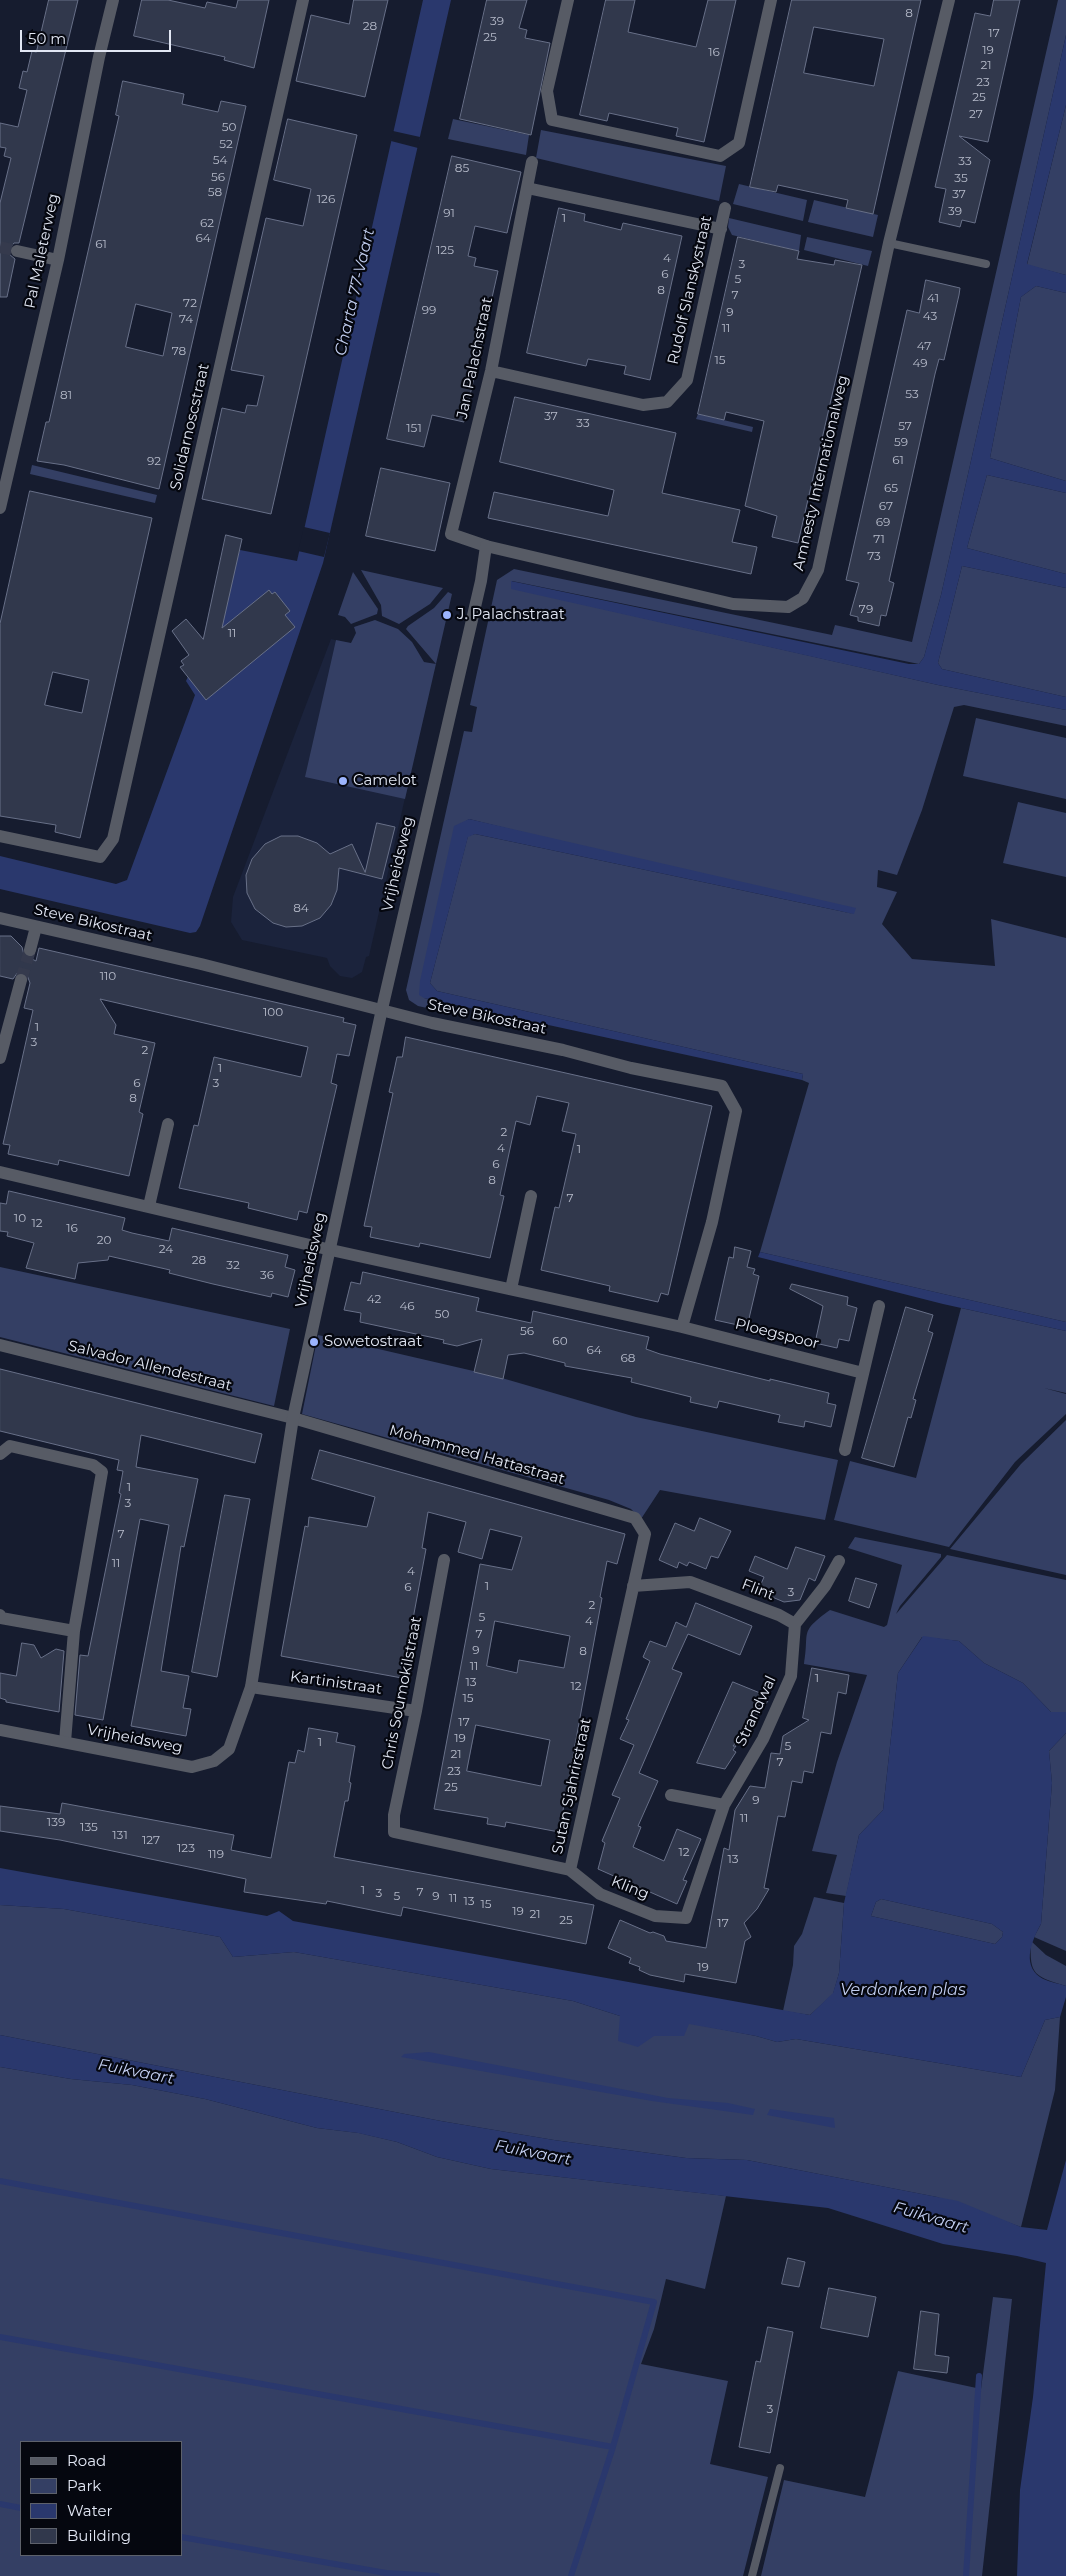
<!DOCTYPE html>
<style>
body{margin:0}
#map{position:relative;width:1066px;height:2576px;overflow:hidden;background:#161c2f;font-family:Montserrat,sans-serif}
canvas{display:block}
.legend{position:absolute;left:20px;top:2441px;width:162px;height:115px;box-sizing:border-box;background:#05070f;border:1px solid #5d616b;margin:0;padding:6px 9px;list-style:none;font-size:15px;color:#e2e7f4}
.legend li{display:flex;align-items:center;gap:10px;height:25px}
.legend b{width:25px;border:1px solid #5d616b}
.scale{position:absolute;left:20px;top:30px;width:151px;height:22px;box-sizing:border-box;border:2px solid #e2e7f4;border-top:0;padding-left:6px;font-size:15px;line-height:18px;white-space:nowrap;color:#e2e7f4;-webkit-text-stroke:4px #05070f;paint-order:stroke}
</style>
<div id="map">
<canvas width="1066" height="2576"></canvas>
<ul class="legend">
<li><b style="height:6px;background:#575b65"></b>Road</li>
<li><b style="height:14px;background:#343f64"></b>Park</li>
<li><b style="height:14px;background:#2a386d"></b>Water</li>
<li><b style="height:14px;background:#31384c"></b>Building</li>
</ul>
<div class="scale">50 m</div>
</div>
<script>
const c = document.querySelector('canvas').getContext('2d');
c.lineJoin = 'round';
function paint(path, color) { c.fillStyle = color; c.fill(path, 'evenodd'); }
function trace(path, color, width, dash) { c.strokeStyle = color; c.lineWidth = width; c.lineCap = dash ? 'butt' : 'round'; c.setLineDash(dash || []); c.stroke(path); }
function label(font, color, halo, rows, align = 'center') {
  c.font = font + ' Montserrat,sans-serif'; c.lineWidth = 4.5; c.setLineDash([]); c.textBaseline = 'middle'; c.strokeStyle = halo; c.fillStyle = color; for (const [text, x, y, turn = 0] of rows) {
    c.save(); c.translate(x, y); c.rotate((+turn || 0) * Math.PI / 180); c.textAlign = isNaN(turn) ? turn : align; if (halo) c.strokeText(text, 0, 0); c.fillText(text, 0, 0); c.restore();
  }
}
paint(new Path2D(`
 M331 639 435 666 369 956 366 957 362 972 352 978 340 976 330 966 327 958 242 940 231 922 233 897Z`), '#1b233c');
paint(new Path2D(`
 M1058 0H1066V35L941 595 924 657 919 664 512 581 511 588 938 685 1066 710V726L964 705 954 707 922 810 897 875 878 870 877 887 897 892 882 924 912 959 995 966 991 919 1066 938V1322L760 1252 809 1083 802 1080 803 1074 437 991 430 983 468 836 475 834 854 914 469 819 462 824 424 998 439 1001 436 1010 418 1006 409 1000 406 990 464 731 472 732 477 707 470 705 497 580 514 569 832 635 835 625 912 642Z
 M1066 105V275L1027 265Z
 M453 119 529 135 526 155 448 139Z
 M541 130 726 166 719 201 536 158Z
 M739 184 807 200 803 221 733 204Z
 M814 200 878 215 873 237 808 222Z
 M729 218 801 235 799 251 732 235 728 227Z
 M807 237 872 251 868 266 804 250Z
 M1036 286 1066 293V481L990 458 1021 297Z
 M698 414 753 427 752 432 696 419Z
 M32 465 157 495 155 503 30 474Z
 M987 475 1066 493V574L967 548Z
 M962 566 1066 588V697L942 669 938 663Z
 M361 570 443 588 430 604 399 624 382 616 381 605Z
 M353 572 378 609 377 614 351 624 345 617 338 615Z
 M448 592 452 594 405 799 305 777 336 640 351 643 356 633 354 627 375 620 398 629 412 642 424 662 436 664 406 629 408 626 434 608Z
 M976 718 1066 738V799L963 776Z
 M1018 802 1066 813V877L1003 863Z
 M0 1267 290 1329 274 1406 0 1337Z
 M961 1308 1066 1331V1393L1044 1388 1066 1394V1414L1015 1462 949 1547 834 1520 850 1461 916 1478Z
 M318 1335 495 1376 636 1417 838 1460 825 1520 660 1490 641 1519 631 1509 609 1500 302 1414Z
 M1066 1420V1575L950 1549 1021 1464Z
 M855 1537 941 1554V1557L900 1606 896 1614 947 1555 1066 1580V1712H1051L1023 1683 984 1663 959 1641 922 1637 898 1673 883 1810 859 1835 846 1896 826 1893 837 1855 812 1851 837 1762 867 1675 804 1664C810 1631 798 1633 830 1610L884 1627 887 1625 902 1565 848 1548Z
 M1066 1733V1951L1034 1937 1041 1924 1052 1783 1049 1751Z
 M814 1897 844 1903 839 1973 833 1994 810 2015 783 2011 793 1965 794 1946 802 1934Z
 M881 1899 992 1924 1003 1932 1002 1937 995 1944 871 1916 876 1902Z
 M0 1905 64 1909 220 1937 233 1957 294 1952 573 2001 620 2016 689 2023 756 2036 777 2042 796 2039 1021 2077 1045 2020 1060 2017 1055 2090 1021 2227 937 2197 747 2160 686 2158 554 2140 441 2121 0 2035Z
 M1031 1941 1046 1955 1066 1966V1986C1035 1976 1029 1976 1031 1941Z
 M0 2067 71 2079 132 2085 205 2099 317 2128 359 2133 397 2142 437 2157 491 2169 726 2196 705 2289 666 2279 654 2329 641 2364 728 2381 710 2464 768 2477 743 2576H0ZM21 2442H181V2555H21Z
 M993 2297 1012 2299 982 2576H761L784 2480 865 2497 898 2371 981 2389Z`), '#343f64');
paint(new Path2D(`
 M423 0H451L323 563 200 926 196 932 190 933 0 889V856L116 884 127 880 195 695 186 681 225 598 240 550 297 561Z
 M1066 35V105L1027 264 1066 275V293L1036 286 1021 297 990 458 1066 481V493L987 475 967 548 1066 574V588L962 566 938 663 942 669 1066 697V710L938 685 511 589V581L909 664H919L924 657 941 595Z
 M469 819 856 908 854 914 475 834 468 837 430 983 437 991 803 1074 802 1080 424 998 419 995 420 981 454 826Z
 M760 1252 1066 1322V1331L943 1304 758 1257Z
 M923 1636 959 1641 984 1663 1023 1683 1051 1712H1066V1733L1049 1751 1052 1783 1041 1924C1033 1938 1021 1964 1040 1977 1047 1982 1058 1983 1066 1986V1997L1060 2017 1045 2020 1021 2077 796 2039 777 2042 756 2036 689 2024 684 2036H654L638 2047 618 2041 620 2016 573 2001 294 1952 233 1957 220 1937 64 1909 0 1905V1868L267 1916 279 1911 293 1921 810 2015 833 1993 839 1973 844 1903 859 1835 883 1810 898 1673ZM881 1899 992 1924 1003 1932 1002 1937 995 1944 871 1916 876 1902Z
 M0 2035 441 2121 554 2140 686 2158 747 2160 958 2201 1021 2227 1047 2230 1066 2160V2576H1017L1020 2490 1033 2397 1046 2263 1017 2256 943 2244 828 2208 491 2169 437 2157 397 2142 358 2133 317 2128 205 2099 132 2085 71 2079 0 2067Z
 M429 2052 668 2098 728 2103 755 2109 753 2115 652 2101 401 2057 404 2054Z
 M770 2109 834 2118 835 2128 767 2115Z`), '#2a386d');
paint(new Path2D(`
 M393 131 420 137 418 148 391 141Z
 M304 527 330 533 324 557 298 551Z`), '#161c2f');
trace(new Path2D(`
 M0 2181 654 2302 613 2447 0 2337
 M0 2504 21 2508
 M181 2537 386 2573 437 2576
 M571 2576 613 2447
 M966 2576 979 2376`), '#2a386d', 6);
const building = new Path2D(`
 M49 0H78L19 243H14L9 249V254L15 259 7 297H0V203L11 158 4 156 6 148 0 147V123L18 127 27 90 19 88 23 71 27 72 32 51 36 52Z
 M142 0H168L205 8 207 2 236 8 238 0H269L254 68 224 60 225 57 134 36Z
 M354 0H388L365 97 296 81 311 15 349 24Z
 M487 0H527L519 28 527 30 525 38 550 43 531 135 460 119Z
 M606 0H635L628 32 696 47 708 0H736L704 142 676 136 678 128 609 113 607 121 580 115Z
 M792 0H921L873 214 846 208 848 200 778 185 776 192 750 187ZM814 27 884 39 874 86 804 73Z
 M994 0H1020L988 142 959 136 990 160 975 223 962 220 960 227 939 222 946 189 935 187 975 13 990 16Z
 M123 81 184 94 182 104 218 112 221 101 246 106 159 489 64 465 37 461 46 422H49L92 234 119 116 116 115ZM136 304 172 313 163 356 126 347Z
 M288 119 357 135 271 514 202 499 222 408 245 413 247 405 257 406 264 376 231 370 266 218 303 226 311 189 274 180Z
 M452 156 521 172 507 233 475 226 468 256 476 258 474 266 498 271 464 422 432 415 424 447 387 439Z
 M559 208 585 214 584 221 621 230 623 223 682 236 650 380 624 374 626 366 588 359 586 366 527 353Z
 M738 237 799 251 797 259 834 265 835 260 862 265 798 543 772 537 777 516 745 506 764 421 726 412 724 420 698 414Z
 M926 280 960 288 959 295 944 360 939 359 935 374 889 581 894 583 886 616 881 615 879 626 858 621V617L850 615 859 583 846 580 907 310 919 313Z
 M515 397 676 433 662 493 740 510 732 542 757 547 751 574 488 518 494 492 608 516 614 490 500 462Z
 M381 468 450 483 435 551 366 536Z
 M30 491 152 518 80 838 55 832 56 825 0 816V624ZM53 672 89 680 82 713 45 705Z
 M226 535 242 539 222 628 269 590 272 594 275 592 290 611 285 615 295 627 206 700 180 667 184 665 181 661 189 655 172 631 186 619 203 639Z
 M377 823 395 827 382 879 339 868 337 890 331 905 320 918 302 926 286 927 273 923 255 909 247 893 246 875 252 859 265 844 281 836H298L317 843 330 854 352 844 365 872Z
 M0 936H11L22 947 24 955 36 961 39 948 344 1018 343 1022 356 1025 349 1056 337 1054 331 1083 337 1085 307 1213 299 1211 297 1220 248 1208 249 1203 179 1188 194 1125 198 1126 214 1057 301 1077 308 1047 100 999 116 1025 114 1034 155 1043 139 1112 143 1114 129 1176 59 1160 58 1165 8 1154 10 1145 3 1144 33 1010 24 1008 30 983 27 975 18 972 13 979 0 976Z
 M406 1037 712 1106 668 1295 661 1293 658 1302 609 1291 610 1286 541 1270 555 1207 559 1208 576 1134 562 1131 569 1103 537 1096 530 1125 516 1121 500 1195 504 1196 490 1258 420 1243 419 1247 370 1237 372 1227 364 1226 393 1093 389 1092 394 1071 397 1057H402Z
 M9 1191 125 1218 122 1230 132 1233 169 1241 172 1228 288 1255 285 1267 295 1270 288 1297 272 1293 271 1297 213 1284 169 1273 170 1270 109 1256 108 1260 78 1263 75 1279 26 1268 34 1243 7 1236 8 1232 0 1231V1203L6 1204Z
 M735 1247 751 1251 747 1267 755 1269 753 1274 759 1276 747 1327 715 1320 729 1257 733 1258Z
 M363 1272 479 1298 476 1311 531 1323 533 1311 649 1337 646 1349 660 1354 770 1381V1379L829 1393 827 1403 836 1405 831 1427 805 1421 804 1427 778 1422 780 1415 719 1401 717 1408 690 1402 691 1397 631 1382 632 1378 565 1366V1363L524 1353 508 1355 503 1379 474 1372 482 1339 457 1346 443 1343 444 1340 360 1322 361 1313 344 1310 351 1282 360 1284Z
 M792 1284 848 1297 847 1305 857 1308 849 1341 839 1339 837 1348 815 1343 823 1306 790 1289Z
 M906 1307 933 1315 928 1331 933 1333 913 1399 916 1400 911 1418 908 1417 894 1467 862 1458Z
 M0 1369 262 1434 255 1463 141 1435 136 1467 198 1479 184 1547 181 1546 161 1671 189 1676 183 1708 191 1709 186 1736 131 1726 169 1525 140 1519 103 1720 75 1715 80 1655 88 1656 121 1494 119 1493 123 1471 117 1470 119 1460 0 1431Z
 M320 1450 625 1534 617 1564 607 1561 600 1597 602 1598 559 1832 506 1822 505 1827 494 1825 487 1824 488 1818 434 1809 480 1564 512 1570 522 1537 490 1529 482 1559 458 1552 466 1522 428 1512 422 1548 426 1549 402 1678 281 1656 305 1526 308 1527 309 1517 367 1527 375 1497 312 1479ZM495 1621 570 1636 564 1668 519 1660 517 1673 487 1666ZM476 1725 550 1740 541 1786 467 1771Z
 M225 1495 250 1499 217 1677 192 1672Z
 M700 1518 731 1531 718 1558 711 1556 706 1569 689 1562 687 1566 679 1562 677 1568 659 1560 675 1523 694 1531Z
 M796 1547 825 1556 815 1581 809 1578 800 1600 784 1602 758 1591 764 1577 749 1571 755 1556 787 1569Z
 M856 1578 877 1584 869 1608 849 1601Z
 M696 1603 752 1626 740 1655 688 1634 672 1669 682 1673 639 1773 658 1781 638 1826 641 1827 633 1847 664 1861 677 1829 701 1839 683 1880 687 1881 677 1904 598 1869 605 1843 602 1841 620 1798 612 1795 634 1745 620 1739 629 1720 626 1719 650 1661 643 1657 650 1641 666 1647 676 1622 686 1627Z
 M22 1643 34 1645 41 1658 56 1649 64 1651 59 1712 6 1702V1700L0 1698V1673L16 1676Z
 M812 1668 849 1675 846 1694 838 1692 831 1734 821 1732 813 1773 804 1771 802 1783 792 1781 785 1817 778 1816 764 1888 769 1889 757 1909 744 1923 751 1937 745 1941 736 1983 685 1974 684 1982 650 1975 639 1970 640 1967 629 1963 631 1958 608 1948 620 1920 650 1933 653 1932 664 1936 666 1941 706 1948 724 1848 729 1850 735 1810 750 1786 765 1788 771 1753 780 1754 783 1736 809 1720 803 1718Z
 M733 1682 765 1695 763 1700 768 1701 733 1746H736L733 1750 736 1752 725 1769 697 1763Z
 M309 1728 338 1733 336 1742 355 1746 349 1782 351 1783 348 1801H345L334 1857 594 1905 586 1944 403 1907 401 1916 327 1901 326 1904 244 1892 246 1879 60 1840 0 1831V1806L60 1814 62 1803 234 1835 231 1850 271 1858 289 1762 295 1763 298 1750 304 1752Z
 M788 2258 805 2262 799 2287 782 2284Z
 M829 2288 876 2297 868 2337 821 2328Z
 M921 2311 939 2314 935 2355 949 2357 947 2373 914 2369Z
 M768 2327 793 2332 770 2453 739 2447 756 2361 760 2362Z`);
paint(building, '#31384c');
trace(building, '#687088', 1);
trace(new Path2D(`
 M0 247 17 251
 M21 980 30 950`), '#353a4d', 12, [12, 6]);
trace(new Path2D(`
 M889 243 986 264
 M752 2576 780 2468`), '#575b65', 8);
trace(new Path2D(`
 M568 0 547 91 552 120 720 156 739 143 771 0
 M527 188 721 229
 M17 251 58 260
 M491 371 643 405 667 402 687 380 725 208
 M0 508 58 260 99 57 113 0
 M486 546 451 534 491 371 532 162
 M0 836 100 857 113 839 303 0
 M0 918 201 964 432 1023 563 1050 631 1068 722 1086 736 1111 712 1222 682 1327
 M30 950 36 927
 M0 1058 21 980
 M0 1172 331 1250 682 1327 863 1373
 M149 1206 168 1124
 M511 1289 531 1196
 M0 1345 293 1418 635 1518 645 1534 570 1870 394 1832V1815L416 1711 444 1560
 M845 1450 879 1306
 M0 1454 10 1446 93 1465 102 1472 74 1631 1 1618 0 1615
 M633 1586 690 1582 779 1615 795 1624
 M795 1624 825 1586 839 1561
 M251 1687 416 1711
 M65 1742 74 1631
 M671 1795 724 1805
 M570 1870 600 1894 655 1916 686 1918 724 1805 763 1739 791 1676 795 1624`), '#575b65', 12);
trace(new Path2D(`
 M0 1730 192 1767 214 1761 229 1749 251 1687 293 1418 382 1009 481 581 486 546 733 604 788 607 803 598 818 570 889 243 949 0`), '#575b65', 12);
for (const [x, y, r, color] of [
 [447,615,5,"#9cb4fd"],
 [343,781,5,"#9cb4fd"],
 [314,1342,5,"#9cb4fd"]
]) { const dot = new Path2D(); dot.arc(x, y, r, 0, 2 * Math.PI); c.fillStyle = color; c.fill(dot); trace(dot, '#05070f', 2); }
label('12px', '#b6bbca', null, [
 ["8",909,13],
 ["39",497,21],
 ["28",370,26],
 ["17",994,33],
 ["25",490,37],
 ["19",988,50],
 ["16",714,52],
 ["21",986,65],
 ["23",983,82],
 ["25",979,97],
 ["27",976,114],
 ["50",229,127],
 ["52",226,144],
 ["54",220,160],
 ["33",965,161],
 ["85",462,168],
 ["56",218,177],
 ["35",961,178],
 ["58",215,192],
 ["37",959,194],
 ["126",326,199],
 ["39",955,211],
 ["91",449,213],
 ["1",564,218],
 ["62",207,223],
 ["64",203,238],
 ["61",101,244],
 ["125",445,250],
 ["4",667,258],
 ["3",742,264],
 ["6",665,274],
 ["5",738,279],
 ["8",661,290],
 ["7",735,295],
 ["41",933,298],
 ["72",190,303],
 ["99",429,310],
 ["9",730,312],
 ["43",930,316],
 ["74",186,319],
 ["11",726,328],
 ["47",924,346],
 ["78",179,351],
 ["15",720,360],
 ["49",920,363],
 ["53",912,394],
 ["81",66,395],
 ["37",551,416],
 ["33",583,423],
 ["57",905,426],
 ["151",414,428],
 ["59",901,442],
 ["61",898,460],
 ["92",154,461],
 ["65",891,488],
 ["67",886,506],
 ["69",883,522],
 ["71",879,539],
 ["73",874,556],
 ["79",866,609],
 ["11",232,633],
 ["84",301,908],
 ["110",108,976],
 ["100",273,1012],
 ["1",37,1027],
 ["3",34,1042],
 ["2",145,1050],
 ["1",220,1068],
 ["6",137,1083],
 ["3",216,1083],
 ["8",133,1098],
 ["2",504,1132],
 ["4",501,1148],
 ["1",579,1149],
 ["6",496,1164],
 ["8",492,1180],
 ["7",570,1198],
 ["10",20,1218],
 ["12",37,1223],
 ["16",72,1228],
 ["20",104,1240],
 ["24",166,1249],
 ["28",199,1260],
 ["32",233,1265],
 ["36",267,1275],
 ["42",374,1299],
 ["46",407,1306],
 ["50",442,1314],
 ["56",527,1331],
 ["60",560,1341],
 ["64",594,1350],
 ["68",628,1358],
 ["1",129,1487],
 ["3",128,1503],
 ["7",121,1534],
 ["11",116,1563],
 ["4",411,1571],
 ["1",487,1586],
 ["6",408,1587],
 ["3",791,1592],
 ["2",592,1605],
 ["5",482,1617],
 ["4",589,1621],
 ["7",479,1634],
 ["9",476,1650],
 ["8",583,1651],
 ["11",474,1666],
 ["1",817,1678],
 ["13",471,1682],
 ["12",576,1686],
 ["15",468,1698],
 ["17",464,1722],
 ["19",460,1738],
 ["1",320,1742],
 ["5",788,1746],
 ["21",456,1754],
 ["7",780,1762],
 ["23",454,1771],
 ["25",451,1787],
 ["9",756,1800],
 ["11",744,1818],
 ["139",56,1822],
 ["135",89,1827],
 ["131",120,1835],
 ["127",151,1840],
 ["123",186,1848],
 ["12",684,1852],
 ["119",216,1854],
 ["13",733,1859],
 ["1",363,1890],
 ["7",420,1892],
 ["3",379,1893],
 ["5",397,1896],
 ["9",436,1896],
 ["11",453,1898],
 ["13",469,1901],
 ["15",486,1904],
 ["19",518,1911],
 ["21",535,1914],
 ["25",566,1920],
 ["17",723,1923],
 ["19",703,1967],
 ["3",770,2409]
]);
label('15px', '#e2e7f4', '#05070f', [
 ["Pal Maleterweg",42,251,-78],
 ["Rudolf Slanskystraat",690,290,-77],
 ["Jan Palachstraat",475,358,-78],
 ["Solidarnoscstraat",190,427,-77],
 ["Amnesty Internationalweg",821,473,-77],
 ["Vrijheidsweg",398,864,-77],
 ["Steve Bikostraat",93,923,13],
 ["Steve Bikostraat",487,1017,12],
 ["Vrijheidsweg",311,1260,-78],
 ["Ploegspoor",777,1334,14],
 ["Salvador Allendestraat",150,1366,14],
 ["Mohammed Hattastraat",477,1455,16],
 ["Flint",758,1590,21],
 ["Kartinistraat",336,1683,8],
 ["Chris Soumokilstraat",402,1693,-79],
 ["Strandwal",756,1711,-65],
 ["Vrijheidsweg",135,1739,11],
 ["Sutan Sjahrirstraat",572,1786,-78],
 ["Kling",630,1888,22]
]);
label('15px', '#e2e7f4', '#05070f', [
 ["J. Palachstraat",457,615],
 ["Camelot",353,781],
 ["Sowetostraat",324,1342]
], 'left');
label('italic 16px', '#c2cef0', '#05070f', [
 ["Charta 77-Vaart",355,292,-77],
 ["Verdonken plas",903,1990],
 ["Fuikvaart",136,2072,11],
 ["Fuikvaart",533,2153,11],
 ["Fuikvaart",931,2218,16]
]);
</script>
